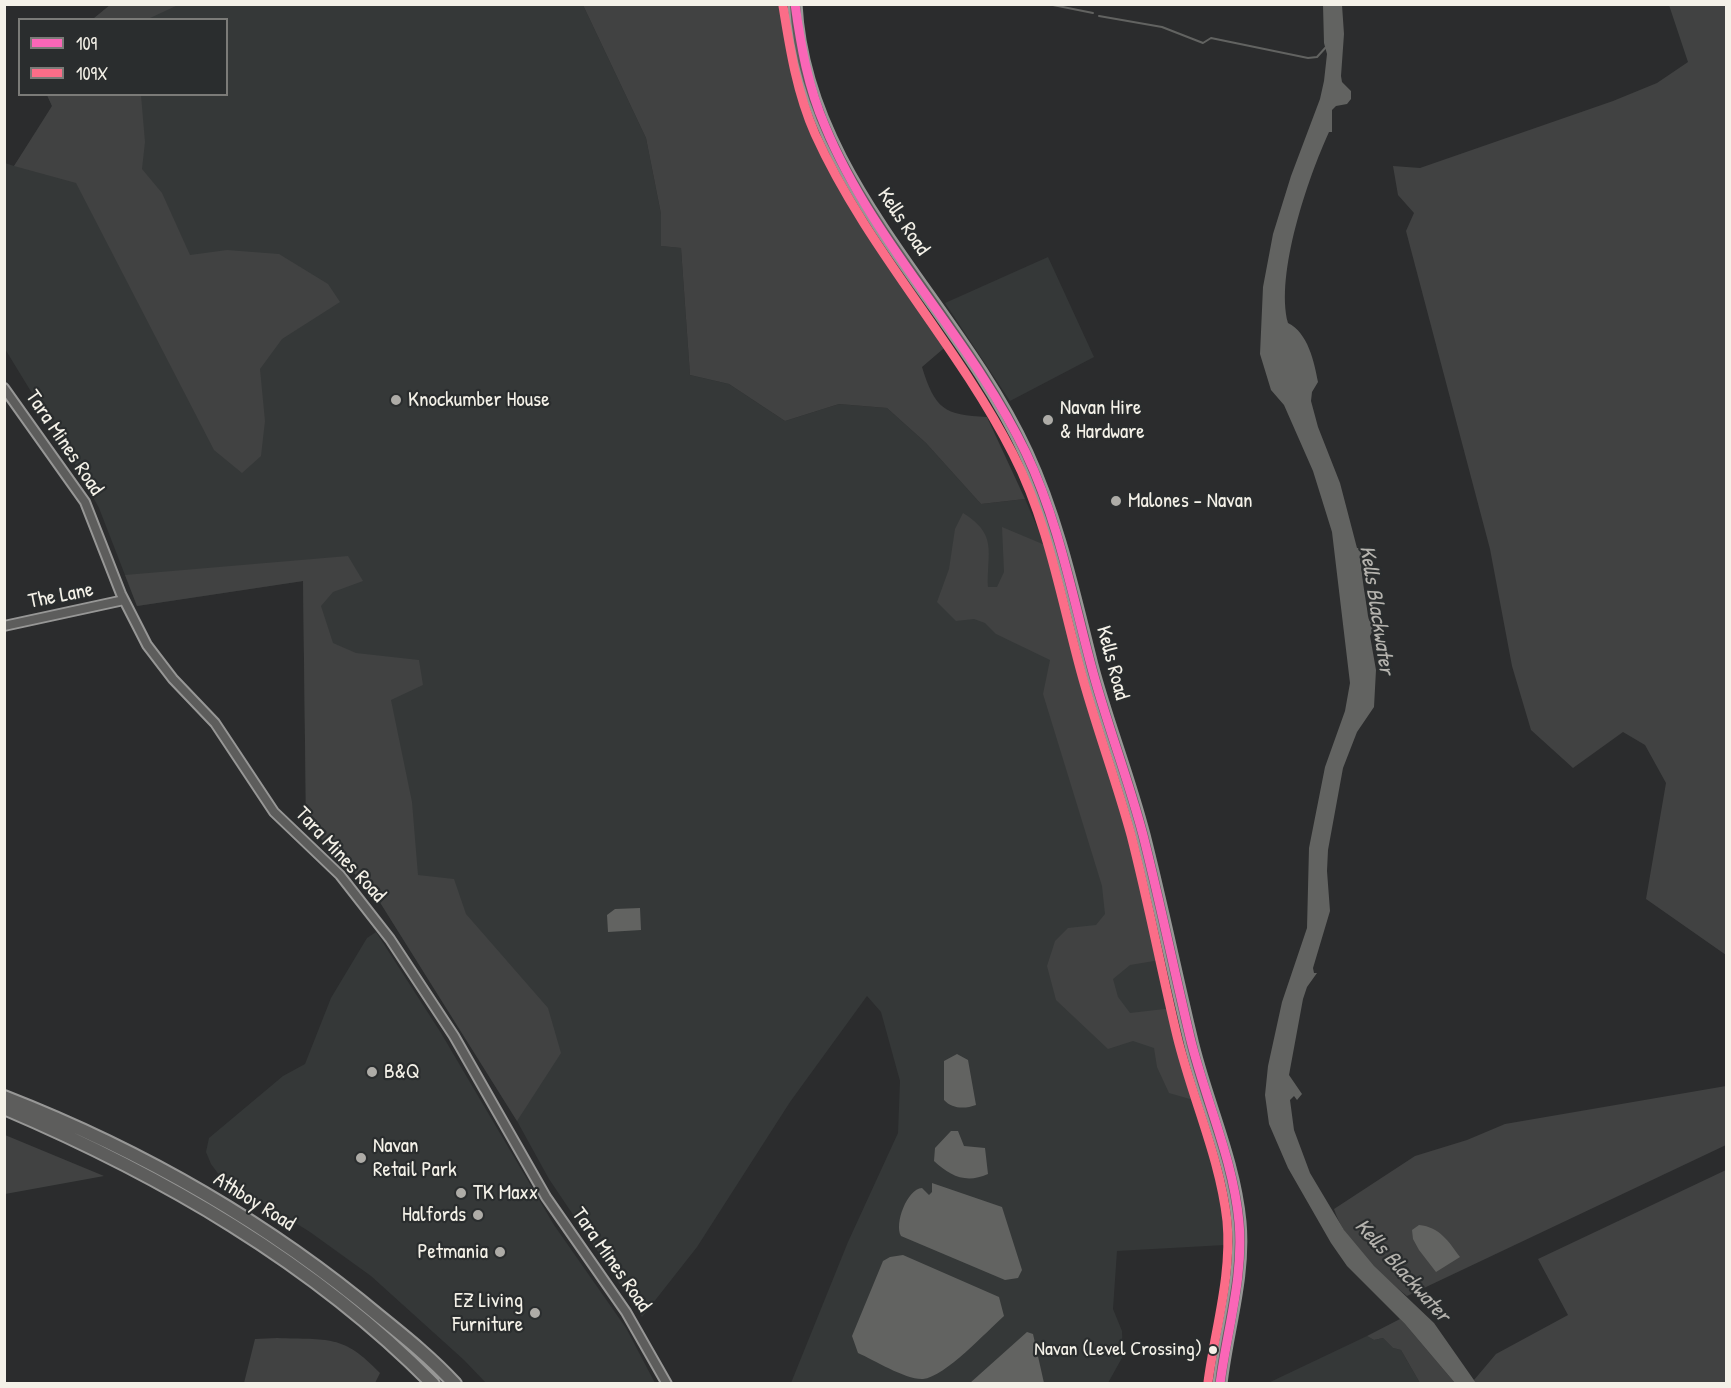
<!DOCTYPE html>
<style>
body{margin:0}
#map{position:relative;width:1731px;height:1388px;overflow:hidden;background:#2b2c2d;font-family:"Patrick Hand",sans-serif}
canvas{display:block}
.frame{position:absolute;inset:0;border:6px solid #f4f1e8;pointer-events:none}
.legend{position:absolute;left:18px;top:18px;width:210px;height:78px;box-sizing:border-box;background:#2a2d2e;border:2px solid #7b7b78;margin:0;padding:8px 10px;list-style:none;font-size:18px;color:#f4f1e8}
.legend li{display:flex;align-items:center;gap:12px;height:30px}
.legend b{width:30px;border:2px solid #7b7b78}
</style>
<div id="map">
<canvas width="1731" height="1388"></canvas>
<div class="frame"></div>
<ul class="legend">
<li><b style="height:8px;background:#fa66b7"></b>109</li>
<li><b style="height:8px;background:#fb6d88"></b>109X</li>
</ul>
</div>
<script>
const c = document.querySelector('canvas').getContext('2d');
c.lineJoin = 'round';
function paint(path, color) { c.fillStyle = color; c.fill(path, 'evenodd'); }
function trace(path, color, width, dash) { c.strokeStyle = color; c.lineWidth = width; c.lineCap = dash ? 'butt' : 'round'; c.setLineDash(dash || []); c.stroke(path); }
function label(font, color, halo, rows, align = 'center') {
  c.font = font + ' "Patrick Hand",sans-serif'; c.lineWidth = 4.5; c.setLineDash([]); c.textBaseline = 'middle'; c.strokeStyle = halo; c.fillStyle = color; for (const [text, x, y, turn = 0] of rows) {
    c.save(); c.translate(x, y); c.rotate((+turn || 0) * Math.PI / 180); c.textAlign = isNaN(turn) ? turn : align; if (halo) c.strokeText(text, 0, 0); c.fillText(text, 0, 0); c.restore();
  }
}
paint(new Path2D(`
 M110 5H583L646 138 661 214V246L681 248 690 375 729 384 785 421 839 404 887 408 926 443 981 504 1025 499 1045 545 1111 763 1224 1199 1225 1245 1117 1251 1113 1309 1122 1331 1123 1356 1108 1383H791L848 1242 898 1133 900 1081 881 1012 867 996 790 1102 697 1247 642 1317 549 1179 517 1121 376 896 306 823 303 581 137 606 99 508 68 452 5 349V163L14 166 44 122 52 106 47 95 226 94V20L93 19Z
 M1048 257 1094 357 1010 401 945 303Z
 M376 932 441 1033 554 1225 626 1328 655 1383H486L464 1360 371 1276 310 1232 220 1176 211 1164 206 1152 209 1138 283 1076 305 1064 331 998 367 938Z
 M1367 1336 1374 1340 1383 1338 1393 1348 1401 1350 1420 1383 1266 1384Z`), '#353838');
paint(new Path2D(`
 M110 5V4L178 5 148 19H93Z
 M583 5H785L791 60 831 163 950 343 922 367C935 409 944 415 987 417L1025 499 981 504 926 443 887 408 839 404 785 421 729 384 690 375 681 248 661 246V214L646 138Z
 M1669 5H1726V955L1646 899 1666 783 1645 745 1623 732 1573 768 1531 730 1512 666 1490 549 1406 231 1414 213 1398 195 1393 166 1420 168 1613 101 1657 83 1688 62Z
 M47 95H141L145 142 142 169 162 193 190 255 227 250 279 254 328 284 340 302 282 339 260 369 265 421 261 456 242 473 214 450 76 183 14 166 52 106Z
 M963 513C998 535 987 551 988 587H997L1004 572 1002 527 1045 545 1111 763 1160 960 1130 965 1113 979 1118 997 1130 1013 1173 1008 1197 1101 1169 1093 1157 1067 1154 1048 1133 1041 1108 1049 1056 1000 1047 966 1055 941 1068 928 1096 925 1105 914 1102 886 1043 694 1050 660 996 634 985 623 974 619 956 621 937 602 949 569 955 529Z
 M348 556 363 581 333 592 321 606 333 643 356 653 419 660 423 685 391 700 412 802 418 875 454 879 466 914 548 1008 561 1053 517 1121 376 896 306 823 303 581 137 606 125 575Z
 M1726 1086V1145L1407 1296C1380 1273 1346 1245 1334 1209L1415 1156 1467 1140 1505 1124Z
 M5 1135 104 1176 5 1194Z
 M1726 1170V1383L1476 1384 1474 1380 1496 1354 1568 1315 1538 1259Z
 M1400 1319 1405 1324 1455 1383H1420L1401 1350 1393 1348 1383 1338 1374 1340 1367 1336Z
 M277 1338C328 1340 343 1334 380 1373L375 1383H244L255 1339Z`), '#414242');
paint(new Path2D(`
 M1323 5H1342L1344 34 1341 76 1342 82 1351 91V99L1347 104 1336 106 1332 110V132H1329C1308 178 1275 274 1288 323 1308 333 1314 361 1318 382L1312 392 1311 401 1318 427 1340 483 1357 548H1359L1364 561 1361 563C1362 581 1366 599 1368 616 1369 623 1373 622 1374 628L1370 636 1376 670 1374 707 1357 732 1343 768 1328 850 1327 871 1330 911 1313 968 1314 973H1317L1307 987 1303 999 1289 1075 1302 1094 1297 1100 1294 1096 1290 1100 1294 1130 1310 1173 1344 1230 1374 1266 1434 1323 1476 1383H1455L1405 1324 1347 1266 1331 1243 1288 1168 1269 1124 1265 1095 1268 1066 1282 1002 1307 928 1309 848 1325 767 1345 711 1350 683 1332 532 1313 471 1284 405 1271 390 1260 354 1263 287 1273 234 1291 176 1320 99 1324 81 1327 54 1324 43Z
 M640 908 641 930 608 932 607 915 615 909Z
 M957 1054 968 1060 976 1105C965 1109 952 1109 944 1100V1061Z
 M951 1131H958L964 1146 985 1148 988 1174C966 1184 950 1176 934 1161L935 1148Z
 M932 1183 1002 1207 1022 1270 1018 1278 1005 1280 901 1236C894 1224 907 1189 922 1188L929 1195 932 1192Z
 M1419 1225C1440 1227 1449 1242 1460 1257L1436 1272 1419 1250 1413 1239 1412 1230Z
 M903 1255 999 1297 1004 1316C987 1331 945 1377 923 1379 906 1380 874 1360 858 1353L852 1336 883 1261 890 1257Z
 M1027 1332 1033 1334 1044 1383H970Z`), '#626361');
trace(new Path2D(`
 M1053 5 1093 13
 M1099 16 1162 27 1203 43 1211 38 1308 58 1317 57 1327 46`), '#626361', 2);
const street = new Path2D(`
 M4 388 85 502 121 594 147 645 173 679 215 723 274 812 340 875 390 939 454 1036 546 1197 626 1312 667 1384
 M4 626 124 600`);
const secondary = new Path2D(`
 M795 4C804 180 956 301 1026 453 1057 520 1073 594 1091 665 1106 722 1128 777 1143 835 1160 902 1174 970 1190 1037 1204 1099 1233 1158 1239 1222 1244 1277 1226 1330 1220 1384`);
const primary = new Path2D(`
 M4 1097C140 1150 268 1223 380 1317 406 1338 432 1359 455 1384
 M4 1108C161 1175 313 1262 433 1384`);
trace(street, '#979796', 12);
trace(secondary, '#979796', 15);
trace(primary, '#979796', 16);
trace(street, '#5d5d5c', 8);
trace(secondary, '#5d5d5c', 10);
trace(primary, '#5d5d5c', 12);
trace(new Path2D(`
 M795 4C801 47 808 87 825 126 874 245 971 338 1026 453 1058 520 1072 594 1091 665 1106 722 1128 778 1143 835 1160 902 1174 970 1190 1037 1205 1099 1233 1158 1239 1222 1244 1276 1227 1330 1220 1384`), '#fa66b7', 9);
trace(new Path2D(`
 M783 6C790 50 797 93 815 134 867 249 956 342 1013 454 1048 522 1061 599 1081 672 1096 727 1116 780 1131 835 1148 901 1161 969 1177 1036 1192 1098 1220 1158 1227 1221 1232 1275 1215 1329 1208 1382`), '#fb6d88', 9);
for (const [x, y, r, color] of [
 [396,400,6,"#aeaca7"],
 [1048,420,6,"#aeaca7"],
 [1116,501,6,"#aeaca7"],
 [372,1072,6,"#aeaca7"],
 [361,1158,6,"#aeaca7"],
 [461,1193,6,"#aeaca7"],
 [478,1215,6,"#aeaca7"],
 [500,1252,6,"#aeaca7"],
 [535,1313,6,"#aeaca7"],
 [1213,1350,5,"#f4f1e8"]
]) { const dot = new Path2D(); dot.arc(x, y, r, 0, 2 * Math.PI); c.fillStyle = color; c.fill(dot); trace(dot, '#2a2d2e', 2); }
label('20px', '#f4f1e8', '#2a2d2e', [
 ["Navan (Level Crossing)",1202,1350]
], 'right');
label('21px', '#f4f1e8', '#2a2d2e', [
 ["Kells Road",903,222,56],
 ["Tara Mines Road",64,443,56],
 ["The Lane",61,596,-11],
 ["Kells Road",1112,663,75],
 ["Tara Mines Road",340,855,47],
 ["Athboy Road",254,1202,32],
 ["Tara Mines Road",611,1260,55]
]);
label('21px', '#f4f1e8', '#2a2d2e', [
 ["Knockumber House",408,400],
 ["Navan Hire",1060,408],
 ["& Hardware",1060,432],
 ["Malones - Navan",1128,501],
 ["B&Q",384,1072],
 ["Navan",373,1146],
 ["Retail Park",373,1170],
 ["TK Maxx",473,1193],
 ["Halfords",466,1215,"right"],
 ["Petmania",488,1252,"right"],
 ["EZ Living",523,1301,"right"],
 ["Furniture",523,1325,"right"]
], 'left');
label('italic 22px', '#b5b3ae', '#2a2d2e', [
 ["Kells Blackwater",1376,610,81],
 ["Kells Blackwater",1402,1271,48]
]);
</script>
